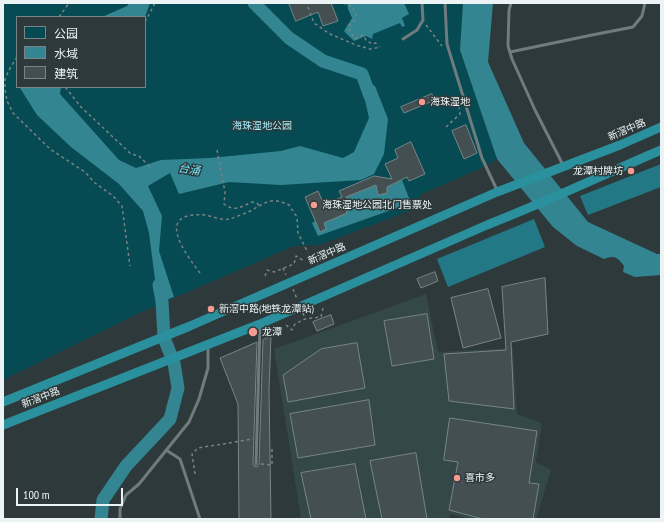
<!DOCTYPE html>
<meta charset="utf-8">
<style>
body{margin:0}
#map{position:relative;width:664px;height:522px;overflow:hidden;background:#2e393b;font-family:"PT Sans Narrow","Noto Sans SC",sans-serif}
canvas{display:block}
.frame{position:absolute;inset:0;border:4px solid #ecf3f4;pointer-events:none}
.legend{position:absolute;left:16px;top:16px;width:130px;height:72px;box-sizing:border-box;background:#2e393b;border:1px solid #7a8385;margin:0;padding:5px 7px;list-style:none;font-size:12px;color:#ecf3f4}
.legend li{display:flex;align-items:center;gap:8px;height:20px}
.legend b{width:20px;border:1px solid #7a8385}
.scale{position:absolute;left:16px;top:488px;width:107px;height:18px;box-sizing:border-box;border:2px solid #ecf3f4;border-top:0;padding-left:5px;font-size:12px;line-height:14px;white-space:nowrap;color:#ecf3f4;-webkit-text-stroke:3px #2e393b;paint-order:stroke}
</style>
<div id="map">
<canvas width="664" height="522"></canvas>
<div class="frame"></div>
<ul class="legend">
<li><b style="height:11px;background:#064b53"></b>公园</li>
<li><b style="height:11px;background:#328591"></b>水域</li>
<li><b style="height:11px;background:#434f51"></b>建筑</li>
</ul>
<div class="scale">100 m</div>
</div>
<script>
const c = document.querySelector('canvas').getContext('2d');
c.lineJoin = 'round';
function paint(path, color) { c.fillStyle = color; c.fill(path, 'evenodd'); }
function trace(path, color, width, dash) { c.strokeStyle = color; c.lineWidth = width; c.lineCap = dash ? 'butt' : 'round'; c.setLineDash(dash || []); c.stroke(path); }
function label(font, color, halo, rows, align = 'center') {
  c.font = font + ' "PT Sans Narrow","Noto Sans SC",sans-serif'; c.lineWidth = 3; c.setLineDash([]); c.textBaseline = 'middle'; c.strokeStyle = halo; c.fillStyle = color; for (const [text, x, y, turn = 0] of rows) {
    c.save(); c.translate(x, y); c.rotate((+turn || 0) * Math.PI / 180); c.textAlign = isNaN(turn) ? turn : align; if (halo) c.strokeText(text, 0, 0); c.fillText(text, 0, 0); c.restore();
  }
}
paint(new Path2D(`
 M426 294 438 352 513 348 517 414 542 423 536 462 551 470 536 519H469L450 514 449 519H301L274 349Z`), '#344749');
paint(new Path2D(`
 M3 3H463L460 50 497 159 477 170 421 194 417 208 319 245 294 246 137 314 3 380ZM17 17H145V87H17Z`), '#064b53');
paint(new Path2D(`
 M661 164V187L588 215 580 196Z
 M534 219 545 247 448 287 437 259Z`), '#227985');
paint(new Path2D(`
 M129 3H150L145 17H102L127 6Z
 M347 3H404L409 14 402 18 405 26 402 27 400 23 373 34 372 39 366 36 354 41 344 31 352 18 348 9Z
 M463 3H493L488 62 524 143 588 222 657 254H661V275L635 277 623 272 624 266C617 257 615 255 604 259L577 246 553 227 497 159 460 50Z
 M364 81 375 86 388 119 384 154 374 174 361 180 281 185 229 182 179 194 170 173 148 186 162 216 159 251 174 297 158 303 149 233 143 211 119 184 71 147 37 115 20 88V87H61L60 94 119 160 136 168 161 160 210 158 281 151 300 146 343 158 354 152 369 118 363 91Z
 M402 180 411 203 318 236 312 223 326 214 346 196 375 182 388 186Z`), '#328591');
trace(new Path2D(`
 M254 3 289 38 323 61 362 74 370 96
 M101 519 103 500 126 466 170 419 178 388 174 363 164 338 162 301 159 285`), '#328591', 13);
const building = new Path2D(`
 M289 3H331L338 21 323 26 318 12 296 21Z
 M432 94 435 100 404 113 401 107Z
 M466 125 477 153 464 159 452 131Z
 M411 142 425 174 409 181 407 177 387 187V193L378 195 376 185 346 197 348 201 343 203 347 213 324 223 326 229 320 232 305 197 318 191 325 207 335 203 334 200 342 197 339 191 374 176 392 179 385 164 398 158 395 150Z
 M435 272 438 281 421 288 417 279Z
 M545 278 548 334 511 342 514 409 449 401 444 354 506 350 502 287Z
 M488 289 501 338 463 348 451 298Z
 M427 314 434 359 392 366 384 321Z
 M331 315 334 324 317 331 313 322Z
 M271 336 269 390 271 519H239L238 404 220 358 257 342 253 464 254 466 257 467 259 464 263 340Z
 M357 343 365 388 288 402 283 375 321 349Z
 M369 400 375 445 298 458 290 414Z
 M450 418 537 431 529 483 539 484 533 519H483L449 510 458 462 444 460Z
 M416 453 427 519H382L370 461Z
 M355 464 366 519H311L301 473Z`);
paint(building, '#434f51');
trace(building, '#788587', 1);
trace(new Path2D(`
 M343 3 352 6 356 15 353 23 349 25V29L355 39 363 35 366 40 372 44 376 43 378 47
 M308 7 314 23 330 34 356 45 370 49 381 47
 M59 17 69 3
 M145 22 155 3
 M426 25 442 46
 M17 57 9 70 5 79V89L7 101 13 113 50 149 85 172 95 183 113 196 122 206 130 266
 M66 87V88L81 107 131 154 139 156 151 168
 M446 127 460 114 458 99
 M217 150 225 192 224 204C235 212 241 207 252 202L257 203 259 206
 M283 268 286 275
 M200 273C184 252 154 211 205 215 212 216 222 221 229 219 234 218 240 215 246 213 256 209 266 199 277 201 281 202 285 203 289 205L297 217 298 233 308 253
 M265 276 267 270 274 272 294 264 296 256 304 261
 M293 289 297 299
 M303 313 305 319
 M286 325 292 330 295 324 305 319 321 317 323 308
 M261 464 272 465V447
 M195 474 192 454 198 448 253 439`), '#798284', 1.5, [3, 3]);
trace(new Path2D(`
 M445 3 447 44 482 158 497 190
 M511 3 509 10 508 46 512 59 535 110 563 165
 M403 39 417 30 423 20 422 3
 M510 52 592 35 633 27 642 16 645 3
 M166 450 180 459 200 519
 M256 464 260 326
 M120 519V509L126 495 139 484 189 422 199 399 208 368V347`), '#6f7b7d', 3);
trace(new Path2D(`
 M3 402 190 326 497 192 620 145 661 127
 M3 425 260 324 487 225C546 202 603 175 661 150`), '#2a909d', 9);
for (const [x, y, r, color] of [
 [422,102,4,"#f59c91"],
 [631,171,4,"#f59c91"],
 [314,205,4,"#f59c91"],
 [211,309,4,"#f59c91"],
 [253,332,5,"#f59c91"],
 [457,478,4,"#f59c91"]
]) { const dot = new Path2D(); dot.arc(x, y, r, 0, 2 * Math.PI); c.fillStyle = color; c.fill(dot); trace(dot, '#2e393b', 1.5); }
label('10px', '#ecf3f4', '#2e393b', [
 ["海珠湿地",430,102],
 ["龙潭村牌坊",623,171,"right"],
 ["海珠湿地公园北门售票处",322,205],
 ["新滘中路(地铁龙潭站)",219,309],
 ["龙潭",262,332],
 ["喜市多",465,478]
], 'left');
label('10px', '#9eecf8', '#2e393b', [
 ["海珠湿地公园",262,126]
]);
label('10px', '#ecf3f4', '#2e393b', [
 ["新滘中路",627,130,-23],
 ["新滘中路",327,254,-23],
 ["新滘中路",41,398,-21]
]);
label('italic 11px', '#78e8f8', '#2e393b', [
 ["台涌",189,170,8]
]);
</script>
